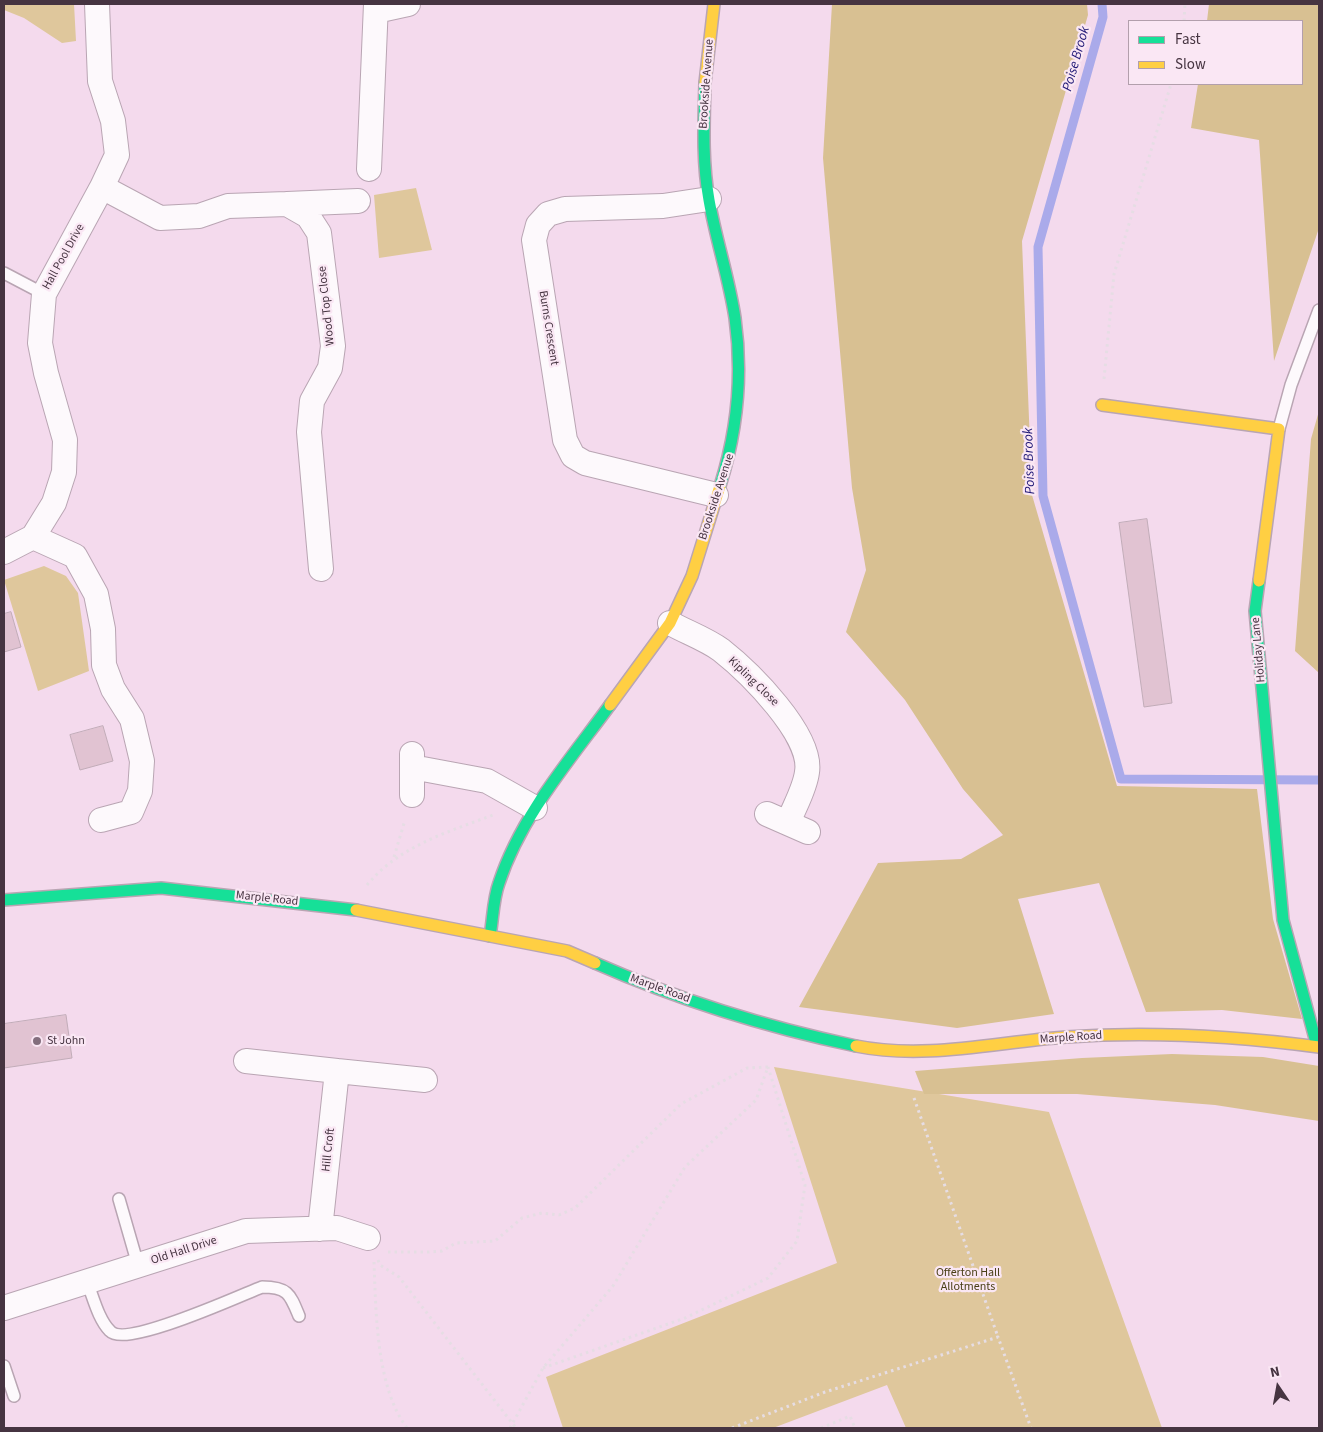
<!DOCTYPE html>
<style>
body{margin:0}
#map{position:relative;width:1323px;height:1432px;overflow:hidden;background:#f4daed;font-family:"Source Sans 3",sans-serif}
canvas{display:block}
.frame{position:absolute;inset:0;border:5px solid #463441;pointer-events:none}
.legend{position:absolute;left:1128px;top:20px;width:175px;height:65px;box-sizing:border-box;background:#fae7f4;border:1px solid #b29fac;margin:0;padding:6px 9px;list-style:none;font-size:15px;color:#463441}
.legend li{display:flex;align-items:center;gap:10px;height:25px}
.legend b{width:25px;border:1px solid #b29fac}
.north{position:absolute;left:1253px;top:1362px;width:50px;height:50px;-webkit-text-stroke:4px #fae7f4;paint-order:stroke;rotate:348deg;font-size:14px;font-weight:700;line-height:20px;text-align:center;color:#463441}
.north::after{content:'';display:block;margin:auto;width:18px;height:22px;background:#463441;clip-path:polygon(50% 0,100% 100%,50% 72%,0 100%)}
</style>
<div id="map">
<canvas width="1323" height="1432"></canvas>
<div class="frame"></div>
<ul class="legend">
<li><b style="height:6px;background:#16e098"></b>Fast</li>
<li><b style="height:6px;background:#ffcf43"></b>Slow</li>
</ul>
<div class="north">N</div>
</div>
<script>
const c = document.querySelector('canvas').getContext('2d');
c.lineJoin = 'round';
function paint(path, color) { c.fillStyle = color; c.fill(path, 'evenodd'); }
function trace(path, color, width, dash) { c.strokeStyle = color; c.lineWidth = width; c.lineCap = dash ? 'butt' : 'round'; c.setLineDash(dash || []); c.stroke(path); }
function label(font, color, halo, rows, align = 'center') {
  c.font = font + ' "Source Sans 3",sans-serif'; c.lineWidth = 4.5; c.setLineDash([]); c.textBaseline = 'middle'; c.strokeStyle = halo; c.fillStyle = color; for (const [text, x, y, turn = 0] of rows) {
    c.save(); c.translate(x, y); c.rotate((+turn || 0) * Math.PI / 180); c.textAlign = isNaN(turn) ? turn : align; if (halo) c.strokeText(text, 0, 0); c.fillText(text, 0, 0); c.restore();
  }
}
paint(new Path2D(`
 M4 4H74L76 41 62 43 24 18 4 10Z
 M416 188 432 250 379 258 374 195Z
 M44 566 66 576 78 593 89 671 38 691 4 580Z
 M774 1067 1049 1112 1162 1428H906L887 1385 773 1428H563L546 1377 837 1263Z`), '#dfc79c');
paint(new Path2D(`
 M832 4H1087L1088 15 1022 241 1032 495 1117 786 1257 789 1273 919 1302 1019 1222 1010 1146 1012 1099 883 1018 899 1054 1014 957 1028 799 1007 878 863 961 859 1003 835 963 789 905 700 846 632 866 570 852 488 823 158Z
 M1209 4H1319V228L1274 361 1259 140 1191 128 1198 84H1302V21H1207Z
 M1319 411V673L1295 651 1311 439Z
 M1172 1054 1263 1057 1319 1066V1121L1215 1105 1077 1094H924L915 1071 1082 1058Z`), '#d8c092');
trace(new Path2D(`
 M1102 4 1103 17 1038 247 1043 496 1121 779 1319 780`), '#aaaaea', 9);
const building = new Path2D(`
 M1147 519 1172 703 1144 707 1119 523Z
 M11 612 21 647 4 652V614Z
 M103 726 113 761 80 770 70 735Z
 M66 1015 72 1058 4 1068V1024Z`);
paint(building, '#e1c3d2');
trace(building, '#c1acb8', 1);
const lane = new Path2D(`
 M4 273 44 294
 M1279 429 1291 385 1319 310
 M119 1199 138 1265
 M87 1282C93 1296 98 1319 110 1331 126 1348 239 1296 262 1287 288 1287 290 1294 299 1316
 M4 1366 14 1396`);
const street = new Path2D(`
 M376 11 408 4
 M369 169 376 4
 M102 187 160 218 199 216 228 206 287 204 308 216 319 233 333 346 330 368 312 401 309 432 321 569
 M709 199 663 206 565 209 548 214 538 225 534 240 565 440 573 456 585 463 716 495
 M287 204 358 201
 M33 537 75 556 96 594 103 629 104 665 113 689 132 719 142 761 140 791 131 812 101 820
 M4 552 33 537 54 503 64 472 65 440 46 373 40 343 44 294 102 187 117 155 113 121 100 81 97 4
 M670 623C686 632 706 639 721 650 749 672 813 735 807 772 805 789 794 807 788 823
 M412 767 487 781 535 808
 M412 795V754
 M767 814 808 832
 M246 1061 337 1071
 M320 1229 337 1071 425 1080
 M4 1308 246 1231 337 1228 368 1238`);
const fast = new Path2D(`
 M705 83C704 122 702 161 709 200 716 240 729 278 735 318 743 375 737 432 720 486
 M1259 581 1255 611 1283 920 1317 1046
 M4 900 161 888 356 910
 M490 936C493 919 493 899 499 883 521 816 569 761 610 705
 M595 963C679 1000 766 1027 856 1046`);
const slow = new Path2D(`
 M705 83 714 4
 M1102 405 1279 429 1259 581
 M610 705 670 623 692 576 720 486
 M356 910 567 951 595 963
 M856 1046C926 1060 996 1042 1066 1037 1151 1031 1235 1036 1319 1047`);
trace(lane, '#b9a5b3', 14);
trace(street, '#b9a5b3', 26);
trace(fast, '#b9a5b3', 14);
trace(slow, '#b9a5b3', 14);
trace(new Path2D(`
 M1184 21 1185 4
 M1104 379 1114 274 1171 84
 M394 857 405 820
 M367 885C399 846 448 832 493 815
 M914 1098 998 1337
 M388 1252H429L442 1251 456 1243 495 1241 522 1218 542 1213 559 1215 575 1208 681 1104 747 1068 768 1067
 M378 1260 380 1265 399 1277 516 1428
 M374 1262C376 1312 376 1387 407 1428
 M543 1368 685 1318 768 1278 797 1241 805 1185 768 1067
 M510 1428 543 1368 613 1286 685 1167 756 1100 768 1067
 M732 1428 825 1392 998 1337 1031 1428
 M821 1428 850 1416 855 1428`), '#e6dde4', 3, [2.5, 4]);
trace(lane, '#fdf9fc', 11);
trace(street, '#fdf9fc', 24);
trace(fast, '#16e098', 11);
trace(slow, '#ffcf43', 11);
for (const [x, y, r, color] of [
 [37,1041,5,"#836e7d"]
]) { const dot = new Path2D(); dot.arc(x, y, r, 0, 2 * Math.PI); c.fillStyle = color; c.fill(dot); trace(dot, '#fae7f4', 2); }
label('12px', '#463441', '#fae7f4', [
 ["Brookside Avenue",707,84,-86],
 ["Hall Pool Drive",64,257,-61],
 ["Wood Top Close",327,306,-96],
 ["Burns Crescent",548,328,81],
 ["Brookside Avenue",717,497,-72],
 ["Holiday Lane",1259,650,-95],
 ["Kipling Close",753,682,44],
 ["Marple Road",267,899,6],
 ["Marple Road",660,989,20],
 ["Marple Road",1071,1038,-4],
 ["Hill Croft",329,1150,-84],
 ["Old Hall Drive",184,1251,-18]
]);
label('12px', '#463441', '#fae7f4', [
 ["St John",47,1041]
], 'left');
label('12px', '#4a4017', '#fae7f4', [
 ["Offerton Hall",968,1273],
 ["Allotments",968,1287]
]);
label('italic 14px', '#201876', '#fae7f4', [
 ["Poise Brook",1077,59,-74],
 ["Poise Brook",1030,461,-92]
]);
</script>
